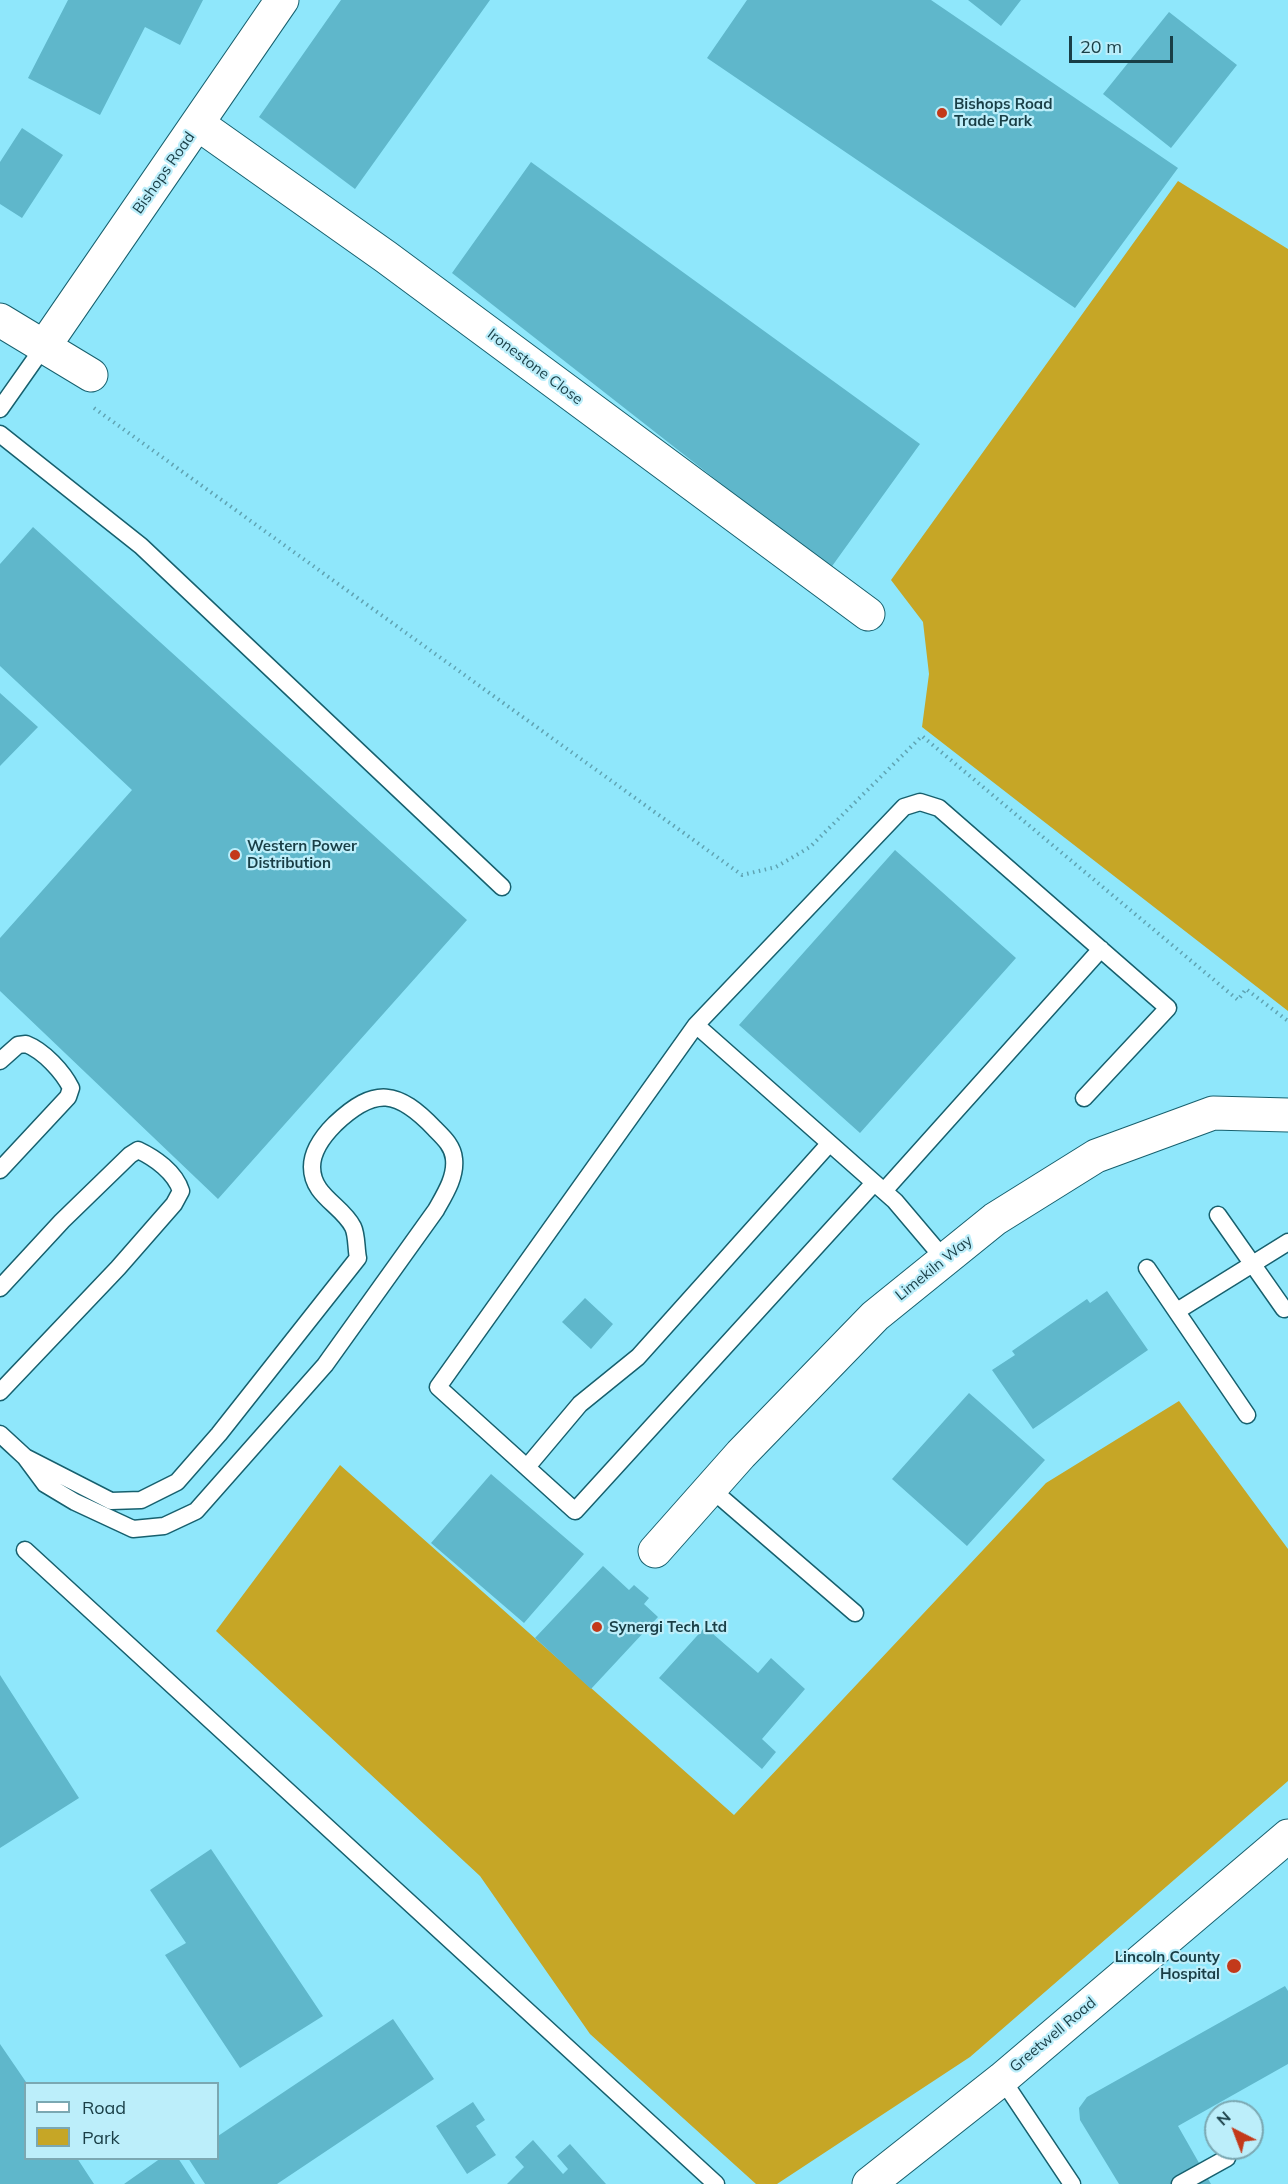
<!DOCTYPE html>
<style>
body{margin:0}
#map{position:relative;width:1288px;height:2184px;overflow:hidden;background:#8fe7fb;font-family:Mulish,sans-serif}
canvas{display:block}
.legend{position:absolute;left:24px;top:2082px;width:195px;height:78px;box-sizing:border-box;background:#bceefa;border:2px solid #7ba8b2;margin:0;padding:8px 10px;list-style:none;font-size:18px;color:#193e46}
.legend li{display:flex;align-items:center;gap:12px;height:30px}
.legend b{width:30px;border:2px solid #7ba8b2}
.north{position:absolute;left:1204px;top:2100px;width:60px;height:60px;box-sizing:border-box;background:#bceefa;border:2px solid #7ba8b2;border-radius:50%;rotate:318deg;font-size:16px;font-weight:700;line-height:24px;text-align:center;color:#193e46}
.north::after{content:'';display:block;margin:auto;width:21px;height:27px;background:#c3391a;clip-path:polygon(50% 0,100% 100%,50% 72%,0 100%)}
.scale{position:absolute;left:1069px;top:36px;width:104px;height:27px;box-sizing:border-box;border:3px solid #193e46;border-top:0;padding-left:8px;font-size:18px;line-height:21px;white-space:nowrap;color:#193e46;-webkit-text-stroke:4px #bceefa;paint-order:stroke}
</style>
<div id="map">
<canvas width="1288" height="2184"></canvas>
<ul class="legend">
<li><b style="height:8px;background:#fff"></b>Road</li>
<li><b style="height:16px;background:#c6a626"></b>Park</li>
</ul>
<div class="north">N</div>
<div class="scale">20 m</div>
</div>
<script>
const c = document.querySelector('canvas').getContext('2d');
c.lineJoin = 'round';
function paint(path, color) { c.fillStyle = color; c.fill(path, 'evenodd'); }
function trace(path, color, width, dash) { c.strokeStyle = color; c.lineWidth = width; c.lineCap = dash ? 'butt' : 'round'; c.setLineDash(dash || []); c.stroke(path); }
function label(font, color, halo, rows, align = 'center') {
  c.font = font + ' Mulish,sans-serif'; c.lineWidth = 4.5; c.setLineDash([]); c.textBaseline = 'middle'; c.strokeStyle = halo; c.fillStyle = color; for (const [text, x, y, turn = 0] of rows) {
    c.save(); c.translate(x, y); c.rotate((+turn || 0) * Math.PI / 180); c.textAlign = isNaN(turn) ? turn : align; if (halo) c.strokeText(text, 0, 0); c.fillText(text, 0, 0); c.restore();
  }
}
paint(new Path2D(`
 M1178 181 1288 249V1011L922 727 929 674 923 622 891 580Z
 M1179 1401 1288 1549V1781L970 2057 777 2184H756L590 2034 480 1876 216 1631 340 1465 734 1815 1046 1483Z`), '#c6a626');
paint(new Path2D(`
 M68 0H203L180 45 145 27 100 115 28 78Z
 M341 0H490L355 189 259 117Z
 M747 0H931L1178 168 1075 308 707 58Z
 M968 0H1021L1001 26Z
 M1169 12 1237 65 1171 148 1103 94Z
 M22 128 63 155 22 218 0 204V162Z
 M531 162 920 444 830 569 452 273Z
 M33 527 467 920 218 1199 0 991V938L132 790 0 666V564Z
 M0 693 38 727 0 766Z
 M895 850 1016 958 860 1133 739 1025Z
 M1107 1291 1148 1350 1033 1429 992 1370 1015 1355 1012 1351 1087 1299 1090 1303Z
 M585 1298 613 1324 591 1349 562 1322Z
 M969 1393 1045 1460 967 1546 892 1479Z
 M491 1474 584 1554 524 1623 431 1543Z
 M603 1566 629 1590 634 1585 649 1598 644 1604 658 1617 591 1689 535 1638Z
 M705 1627 758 1673 771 1658 805 1689 762 1739 776 1752 762 1769 659 1678Z
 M0 1675 79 1798 0 1848Z
 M211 1849 323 2016 240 2068 165 1955 186 1943 150 1890Z
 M1285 1986 1288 1991V2064L1178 2126 1211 2184H1119L1080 2120 1079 2108 1087 2097Z
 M393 2019 434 2079 277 2184H205L188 2158H218V2136Z
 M0 2044 26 2082V2158H77L94 2184H0Z
 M473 2102 485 2120 476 2126 496 2155 467 2174 436 2126Z
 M533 2140 563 2174 568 2169 557 2156 570 2144 606 2184H507L524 2167 515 2157Z
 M161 2158H178L195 2184H124Z`), '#5fb7cb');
const service = new Path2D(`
 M0 409 45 345
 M0 434 141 546 502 887
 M696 1025 895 1201 945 1260
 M0 1061 18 1045 26 1044C44 1051 63 1072 71 1088L68 1097 0 1170
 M874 1183 575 1511 438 1387 696 1025 904 807 920 802 939 808 1168 1008 1084 1098
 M884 1191 1101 949
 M1218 1215 1284 1309
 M1147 1268 1247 1415
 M0 1288 62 1221 130 1155 138 1150C155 1158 175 1172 181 1191L174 1204 118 1268 0 1392
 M1177 1311 1288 1242
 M0 1434 25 1457 45 1484 75 1502 133 1529 164 1526 196 1511 325 1365 436 1210C445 1194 456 1177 454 1159 453 1146 443 1137 435 1129 398 1090 375 1086 335 1124 324 1135 312 1151 312 1167 312 1196 342 1205 353 1227 357 1235 356 1249 358 1258L219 1434 177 1482 141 1500 111 1501 25 1457
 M527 1467 580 1404 638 1357 829 1144
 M710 1488 855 1613
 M25 1550 716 2184
 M1002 2079 1072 2184
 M1180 2184 1227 2158`);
const minor = new Path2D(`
 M198 124 386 257 868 614
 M0 320 91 375
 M45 345 282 0
 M655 1551 741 1454 875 1316 995 1219 1096 1156 1213 1113 1288 1115`);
const tertiary = new Path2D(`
 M869 2184 1002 2079 1288 1836`);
trace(service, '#17606e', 19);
trace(minor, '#17606e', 35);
trace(tertiary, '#17606e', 35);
trace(new Path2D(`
 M94 408 742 875 776 867 810 847 922 736 1238 1000 1246 989 1288 1021`), '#5fa3b2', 4, [1.5, 4.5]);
trace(service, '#fff', 16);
trace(minor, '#fff', 33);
trace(tertiary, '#fff', 33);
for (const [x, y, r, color] of [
 [942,113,6,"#c3391a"],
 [235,855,6,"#c3391a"],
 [597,1627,6,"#c3391a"],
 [1234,1966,8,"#c3391a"]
]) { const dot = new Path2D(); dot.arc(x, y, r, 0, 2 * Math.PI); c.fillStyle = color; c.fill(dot); trace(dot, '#bceefa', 2); }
label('bold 15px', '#193e46', '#bceefa', [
 ["Bishops Road",954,104],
 ["Trade Park",954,121],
 ["Western Power",247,846],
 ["Distribution",247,863],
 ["Synergi Tech Ltd",609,1627],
 ["Lincoln County",1220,1957,"right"],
 ["Hospital",1220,1974,"right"]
], 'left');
label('15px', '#193e46', '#bceefa', [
 ["Bishops Road",164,173,-55],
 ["Ironestone Close",535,367,37],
 ["Limekiln Way",934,1268,-39],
 ["Greetwell Road",1053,2035,-40]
]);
</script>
